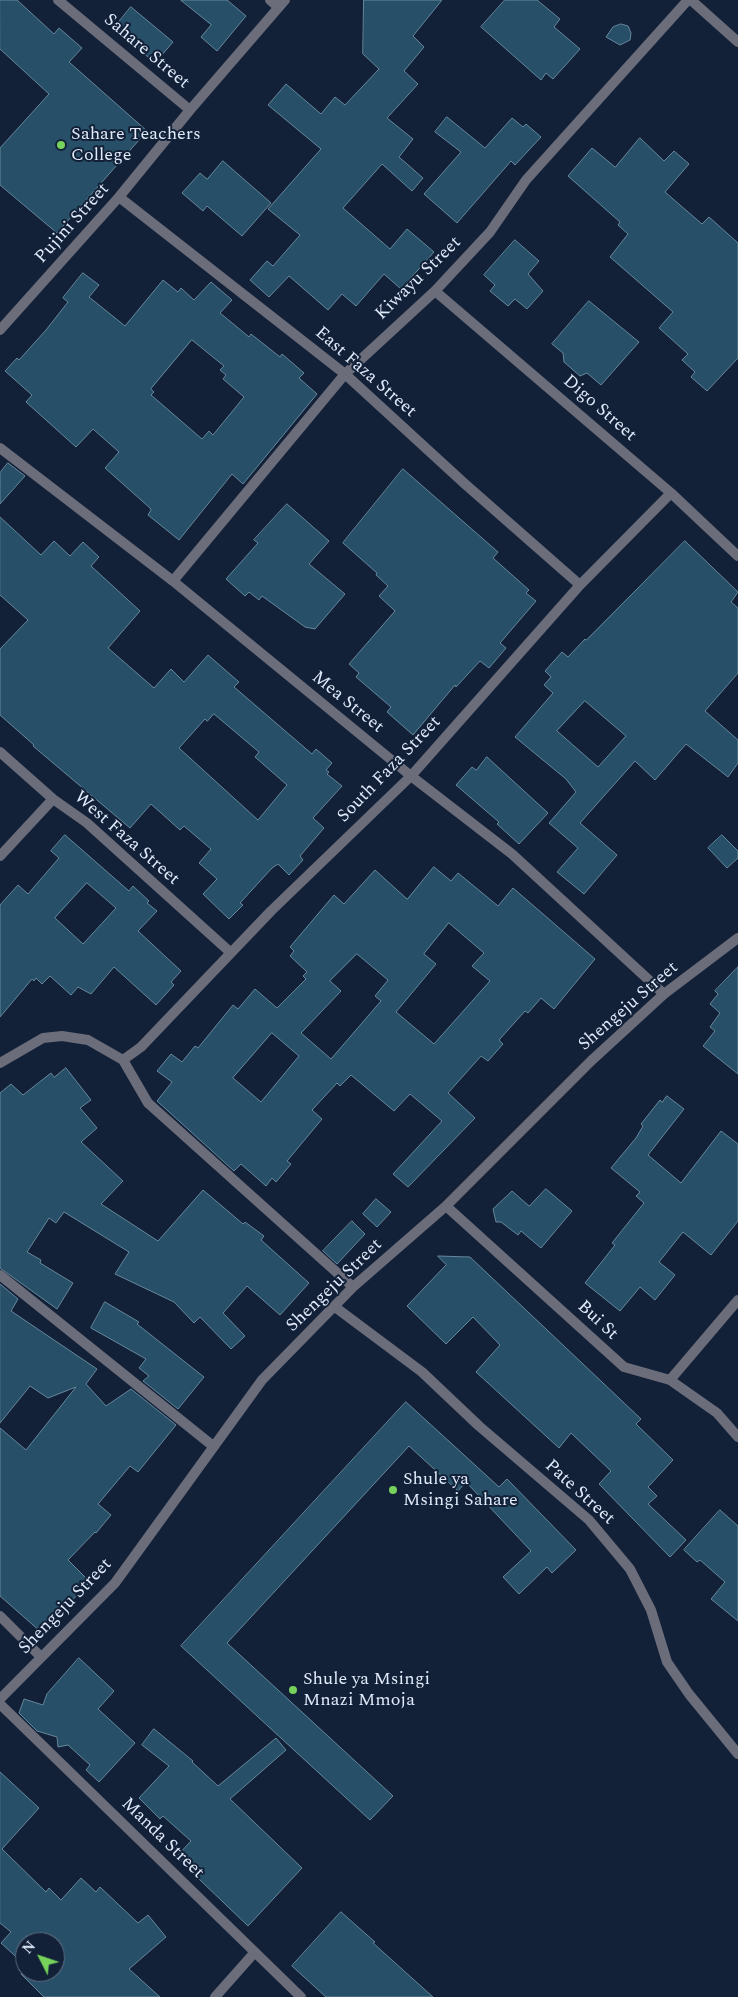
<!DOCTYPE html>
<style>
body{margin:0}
#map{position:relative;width:738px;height:1997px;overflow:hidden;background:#122138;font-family:Spectral,serif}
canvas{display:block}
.north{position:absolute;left:15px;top:1932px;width:50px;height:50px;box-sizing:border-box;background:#122138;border:1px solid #647186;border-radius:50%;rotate:311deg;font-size:14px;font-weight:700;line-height:20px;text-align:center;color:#e0eafa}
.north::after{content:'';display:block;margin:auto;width:18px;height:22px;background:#76d25a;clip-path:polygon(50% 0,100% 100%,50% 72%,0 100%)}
</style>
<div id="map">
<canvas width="738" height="1997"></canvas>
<div class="north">N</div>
</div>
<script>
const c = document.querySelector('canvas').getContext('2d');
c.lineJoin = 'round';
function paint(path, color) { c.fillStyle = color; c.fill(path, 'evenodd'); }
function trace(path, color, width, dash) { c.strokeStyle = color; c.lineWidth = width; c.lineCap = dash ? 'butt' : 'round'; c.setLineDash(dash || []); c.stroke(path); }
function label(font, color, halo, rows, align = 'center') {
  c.font = font + ' Spectral,serif'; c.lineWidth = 4; c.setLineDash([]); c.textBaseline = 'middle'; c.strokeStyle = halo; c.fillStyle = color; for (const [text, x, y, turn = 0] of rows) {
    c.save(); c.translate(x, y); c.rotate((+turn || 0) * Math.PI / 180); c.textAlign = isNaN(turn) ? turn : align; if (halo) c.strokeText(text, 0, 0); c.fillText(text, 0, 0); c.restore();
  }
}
const building = new Path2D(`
 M0 0H17L54 34 59 28 82 48 69 62 147 131 57 233 0 185V148L49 94 0 49Z
 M181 0H227L246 16 217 51 201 37 211 25Z
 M364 0H442L413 36 424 47 404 71 418 84 387 118 413 139 399 157 423 178 412 191 382 164 343 208 390 249 407 229 434 252 401 289 384 274 356 306 342 294 328 310 289 276 269 297 250 280 267 261 273 266 300 235 268 209 321 149 268 105 286 84 321 114 335 97 345 105 379 69 363 54Z
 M505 0H537L560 19 554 27 580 49 553 79 546 73 541 80 481 27Z
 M131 7 173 42 155 63 114 28Z
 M621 24 628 26 631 33 630 40 620 45 606 37 613 27Z
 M447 117 485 148 512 118 523 127 526 124 541 137 515 165 511 161 457 223 424 194 461 152 435 132Z
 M640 138 664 161 674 151 689 164 665 192 702 224 709 217 738 243V358L707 391 691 377 695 372 682 360 688 354 659 328 673 312 610 257 628 234 618 225 620 222 568 176 592 148 615 167Z
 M223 161 271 203 242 236 207 206 203 211 182 193 200 173 207 179Z
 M515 240 539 261 528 274 543 291 527 309 515 299 508 306 490 291 495 285 484 275Z
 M83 273 99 285 89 297 125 326 163 280 178 292 181 288 194 300 211 282 232 300 220 313 249 337 251 334 280 357 282 354 304 373 299 378 317 394 243 484 232 474 179 540 148 515 151 510 150 508 105 468 119 452 93 429 76 447 26 402 32 395 5 371 17 358 19 360 46 330 68 302 63 298ZM192 340 224 366 220 370 226 375 223 379 244 397 213 435 209 431 202 439 151 395 154 392 151 389Z
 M589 301 639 342 601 385 587 373 580 376 564 362 563 353 552 344Z
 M8 463 25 476 0 504V473Z
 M403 469 498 552 493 558 529 590 526 593 536 601 500 643 506 648 489 668 480 661 456 687 455 685 413 735 387 712 391 707 356 677 359 673 349 664 395 611 379 596 388 586 376 575 377 573 343 543Z
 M287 504 329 541 309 564 345 594 315 629 305 627 262 596 259 600 249 592 245 596 226 579 258 543 254 540Z
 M0 517 41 555 54 541 70 556 83 542 99 557 91 566 140 611 108 648 154 688 171 669 184 682 208 655 239 682 234 687 312 754 316 749 332 763 326 770 329 772 327 774 342 786 313 818 324 828 300 856 303 860 289 875 278 864 272 868 240 903 243 905 229 919 203 894 217 879 199 863 211 849 184 826 180 830 151 804 130 828 33 746 34 745 0 715V649L28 620 0 595ZM214 714 259 752 255 757 287 785 258 820 179 748 205 719 207 721Z
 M685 541 738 592 731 602 738 608V673L705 711 738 740V763L728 777 686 744 655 780 635 761 580 823 617 855 584 894 557 872 578 848 549 823 576 792 566 779 515 737 553 693 544 685 551 677 545 671 562 652 568 657 585 639 586 640ZM585 701 626 736 598 767 557 731Z
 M487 757 548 813 519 844 497 824 499 822 456 785 472 767 476 770Z
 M65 835 129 891 133 886 149 901 147 903 157 911 138 931 181 971 171 982 174 985 156 1005 114 967 91 994 78 987 71 995 50 976 42 984 36 978 34 981 32 979 0 1017V905L18 885 28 894 59 858 51 851ZM87 883 116 908 83 944 55 918Z
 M722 835 738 851V858L727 868 708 848Z
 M434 867 451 881 458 873 498 906 513 888 595 959 554 1009 541 998 528 1013 525 1011 499 1040 503 1044 488 1061 481 1056 448 1093 475 1118 408 1187 393 1174 442 1121 410 1094 394 1111 351 1075 340 1086 337 1083 312 1110 322 1119 287 1161 291 1164 276 1182 272 1178 266 1186 241 1164 234 1171 157 1101 172 1082 157 1071 171 1054 182 1062 195 1046 198 1048 233 1005 238 1009 255 989 277 1008 306 979 303 976 307 972 290 956 294 951 290 947 334 895 344 904 375 870 407 899ZM449 923 484 953 472 966 490 981 434 1044 396 1012 436 964 424 954ZM357 954 388 980 375 996 381 1001 331 1059 301 1033 341 991 330 981ZM272 1033 299 1056 261 1102 233 1078Z
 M738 967V1074L703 1046 715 1031 710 1027 720 1013 710 1004 718 994 715 991Z
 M66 1068 91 1100 80 1108 97 1128 81 1142 123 1181 101 1204 158 1241 203 1190 243 1224 245 1222 264 1236 261 1240 309 1283 280 1315 247 1286 223 1313 245 1336 231 1349 200 1317 194 1323 174 1302 115 1274 129 1252 64 1212 56 1223 49 1218 27 1252 41 1260 40 1263 73 1283 57 1309 0 1268V1093L11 1084 23 1095 51 1073 54 1077Z
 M667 1096 684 1109 648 1155 681 1183 721 1131 738 1144V1221L711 1255 683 1232 659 1262 675 1275 655 1300 640 1287 620 1311 585 1283 615 1245 612 1243 644 1203 636 1196 640 1192 611 1168 636 1138 643 1126 641 1124 660 1100 662 1102Z
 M546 1189 572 1211 541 1248 521 1231 518 1235 501 1222H496L493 1209 512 1191 529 1206Z
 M376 1199 391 1212 377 1227 363 1214Z
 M352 1221 365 1234 337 1264 323 1251Z
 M438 1256 470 1257 641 1419 636 1424 673 1460 648 1487 657 1496 648 1504 686 1540 670 1557 599 1484 611 1471 571 1433 559 1448 476 1372 500 1345 473 1317 446 1344 407 1306 446 1265Z
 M0 1284 18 1299 11 1311 97 1369 86 1384 106 1406 131 1389 176 1425 138 1472 130 1466 98 1504 111 1515 96 1533 95 1532 68 1560 90 1582 41 1632 0 1596V1428L26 1450 76 1387 48 1398 30 1386 0 1423Z
 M105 1302 139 1322 137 1324 204 1377 178 1409 143 1381 149 1376 139 1368 146 1359 91 1328Z
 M406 1402 499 1487 507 1479 576 1550 552 1573 547 1567 519 1594 503 1577 531 1551 466 1482 458 1491 409 1446 227 1643 393 1796 370 1820 181 1646Z
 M720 1510 738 1526V1621L711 1599 725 1582 700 1560 697 1562 684 1550Z
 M79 1658 114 1691 98 1709 135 1743 99 1782 86 1770 90 1765 68 1745 58 1747 57 1737 37 1731 19 1713 24 1699 43 1705 47 1694Z
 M154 1729 193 1761 192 1762 218 1786 276 1738 286 1750 230 1799 302 1868 248 1926 176 1857 191 1841 163 1816 160 1819 139 1798 169 1766 142 1745Z
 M0 1772 39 1808 2 1849 46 1892 49 1888 61 1900 81 1878 96 1892 100 1887 138 1923 148 1915 166 1937 129 1969 160 1997H44L21 1974 25 1969V1972H55V1942H25V1965L1 1943 11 1932 0 1923Z
 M341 1912 375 1942 373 1943 433 1997H326L292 1966Z`);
paint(building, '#275068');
trace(building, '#66879c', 1);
trace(new Path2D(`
 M58 0 190 110
 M270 0 278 7
 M691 0 738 42
 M119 197 345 374 465 484 580 585
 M435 291 671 493 738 556
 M0 330 119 197 190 110 285 0
 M0 448 173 581 411 776 512 854 664 994
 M173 581 345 374 435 291 490 232 526 180 688 0
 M0 752 53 799 87 823 230 952
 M0 856 53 799
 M123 1060 141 1047 271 911 411 776 580 585 671 493
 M0 1063 43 1038 62 1036 88 1040 123 1060 148 1103 353 1287
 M446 1206 624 1367 670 1380 717 1413 738 1437
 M0 1275 213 1446
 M335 1307 422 1372 479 1426 589 1520 630 1569 651 1610 667 1662 689 1694 738 1754
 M670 1380 738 1300
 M0 1616 41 1657
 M0 1699 115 1583 262 1380 353 1287 446 1206 591 1061 664 994 738 938
 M0 1704 301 1997
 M215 1997 255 1952`), '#6c6d7b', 10);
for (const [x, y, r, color] of [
 [61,145,5,"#76d25a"],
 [393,1490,5,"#76d25a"],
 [293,1690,5,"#76d25a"]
]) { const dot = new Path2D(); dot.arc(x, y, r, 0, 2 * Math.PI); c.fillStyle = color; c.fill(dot); trace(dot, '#122138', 2); }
label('18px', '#e0eafa', '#122138', [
 ["Sahare Street",146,52,40],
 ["Pujini Street",73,224,-48],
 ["Kiwayu Street",419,279,-44],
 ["East Faza Street",365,373,41],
 ["Digo Street",599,409,41],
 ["Mea Street",347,703,39],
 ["South Faza Street",390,770,-46],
 ["West Faza Street",126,839,41],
 ["Shengeju Street",629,1007,-41],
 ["Shengeju Street",335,1286,-44],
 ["Bui St",597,1321,43],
 ["Pate Street",579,1493,42],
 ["Shengeju Street",66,1607,-46],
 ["Manda Street",162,1839,44]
]);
label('18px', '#e0eafa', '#122138', [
 ["Sahare Teachers",71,135],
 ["College",71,156],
 ["Shule ya",403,1480],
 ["Msingi Sahare",403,1501],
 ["Shule ya Msingi",303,1680],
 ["Mnazi Mmoja",303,1701]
], 'left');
</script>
